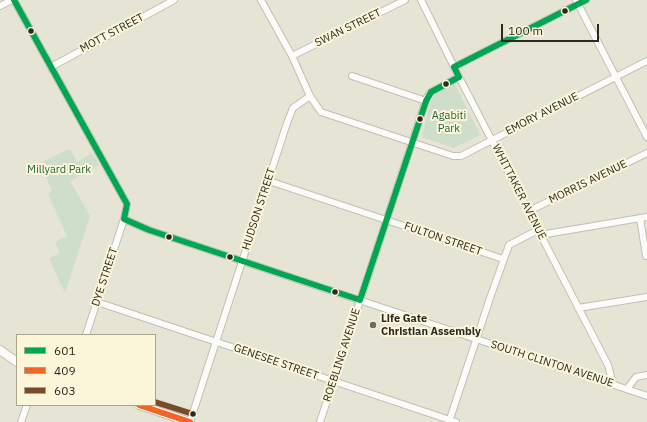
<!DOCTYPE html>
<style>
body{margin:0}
#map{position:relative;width:647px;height:422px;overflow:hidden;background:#e6e4d5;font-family:"IBM Plex Sans",sans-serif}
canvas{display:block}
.legend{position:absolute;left:16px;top:334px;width:140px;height:72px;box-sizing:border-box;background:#fbf6da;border:1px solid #a8a490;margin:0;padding:5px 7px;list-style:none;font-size:12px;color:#2c2a20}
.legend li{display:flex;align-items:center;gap:8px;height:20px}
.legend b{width:20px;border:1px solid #a8a490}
.scale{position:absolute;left:501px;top:24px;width:98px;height:18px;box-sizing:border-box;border:2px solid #2c2a20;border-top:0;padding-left:5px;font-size:12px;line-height:14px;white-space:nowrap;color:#2c2a20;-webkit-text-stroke:3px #fbf6da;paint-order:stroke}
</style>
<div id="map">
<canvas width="647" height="422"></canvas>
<ul class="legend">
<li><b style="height:5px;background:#00a651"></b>601</li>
<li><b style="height:5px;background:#f26522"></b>409</li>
<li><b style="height:5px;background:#7a4b2a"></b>603</li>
</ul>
<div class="scale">100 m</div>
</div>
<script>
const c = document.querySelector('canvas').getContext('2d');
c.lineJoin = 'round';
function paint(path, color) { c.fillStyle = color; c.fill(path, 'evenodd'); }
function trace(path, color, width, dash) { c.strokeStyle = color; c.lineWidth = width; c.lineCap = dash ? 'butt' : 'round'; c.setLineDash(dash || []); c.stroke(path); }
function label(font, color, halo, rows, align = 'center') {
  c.font = font + ' "IBM Plex Sans",sans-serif'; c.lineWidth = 4; c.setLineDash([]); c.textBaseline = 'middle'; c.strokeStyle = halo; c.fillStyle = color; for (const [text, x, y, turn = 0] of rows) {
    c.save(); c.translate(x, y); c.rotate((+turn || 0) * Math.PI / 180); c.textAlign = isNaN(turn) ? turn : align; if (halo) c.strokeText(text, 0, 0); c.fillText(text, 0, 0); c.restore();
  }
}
paint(new Path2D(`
 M455 84 480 135 454 148 422 137 429 106 434 95Z
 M70 149 77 162 92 153 99 165 70 181 90 216 65 293 49 258 60 253 55 242 67 236 48 194 52 190 39 163Z`), '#cfddcb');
const minor = new Path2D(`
 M14 0 127 204 124 219 86 335
 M261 0 292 56 310 96 321 112 453 156H461L647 61
 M421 0 459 77 608 365 613 384
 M576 0 647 137
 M0 6 12 0
 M292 56 405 0
 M51 67 174 0
 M454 67 586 0
 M352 76 426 101
 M269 181 503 259
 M529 211 647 153
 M640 218 646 256
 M124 219 149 230 647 396
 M540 235 647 217
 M97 302 456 422
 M578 308 647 297
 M627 389 636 377 647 375
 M21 422 27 405
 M190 422 287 123 293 108 310 96
 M320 422 427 97 431 92 459 77
 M449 422 490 298 509 245 538 230`);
const major = new Path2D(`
 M0 350 17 362
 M139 405 190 422`);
trace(minor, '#c1bfb3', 8);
trace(major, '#c1bfb3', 10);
trace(minor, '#fbfbf9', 6);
trace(major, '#fbfbf9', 8);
trace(new Path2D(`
 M14 0 127 204 124 219 149 230 360 300 426 101 431 92 459 77 454 67 586 0`), '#00a651', 6);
trace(new Path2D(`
 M139 405 190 422`), '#f26522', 6);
trace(new Path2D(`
 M155 402 193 414`), '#7a4b2a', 6);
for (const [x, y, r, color] of [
 [565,11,3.5,"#2c2a20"],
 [31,31,3.5,"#2c2a20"],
 [446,84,3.5,"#2c2a20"],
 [420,119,3.5,"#2c2a20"],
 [169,237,3.5,"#2c2a20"],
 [230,257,3.5,"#2c2a20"],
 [335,292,3.5,"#2c2a20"],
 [373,325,4,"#6d6b5f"],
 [193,414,3.5,"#2c2a20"]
]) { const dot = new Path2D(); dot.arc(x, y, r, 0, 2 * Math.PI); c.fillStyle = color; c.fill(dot); trace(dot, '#fbf6da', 1.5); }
label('11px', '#2c2a20', '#fbf6da', [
 ["SWAN STREET",348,28,-26],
 ["MOTT STREET",112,33,-28],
 ["EMORY AVENUE",542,114,-27],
 ["MORRIS AVENUE",588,182,-26],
 ["WHITTAKER AVENUE",519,192,63],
 ["HUDSON STREET",259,209,-72],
 ["FULTON STREET",443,239,19],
 ["DYE STREET",105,277,-72],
 ["ROEBLING AVENUE",342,355,-72],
 ["GENESEE STREET",276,362,19],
 ["SOUTH CLINTON AVENUE",552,364,18]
]);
label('11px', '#2a623a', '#fbf6da', [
 ["Agabiti",449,116],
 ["Park",449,129],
 ["Millyard Park",59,170]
]);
label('bold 11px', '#2c2a20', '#fbf6da', [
 ["Life Gate",381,319],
 ["Christian Assembly",381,332]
], 'left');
</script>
